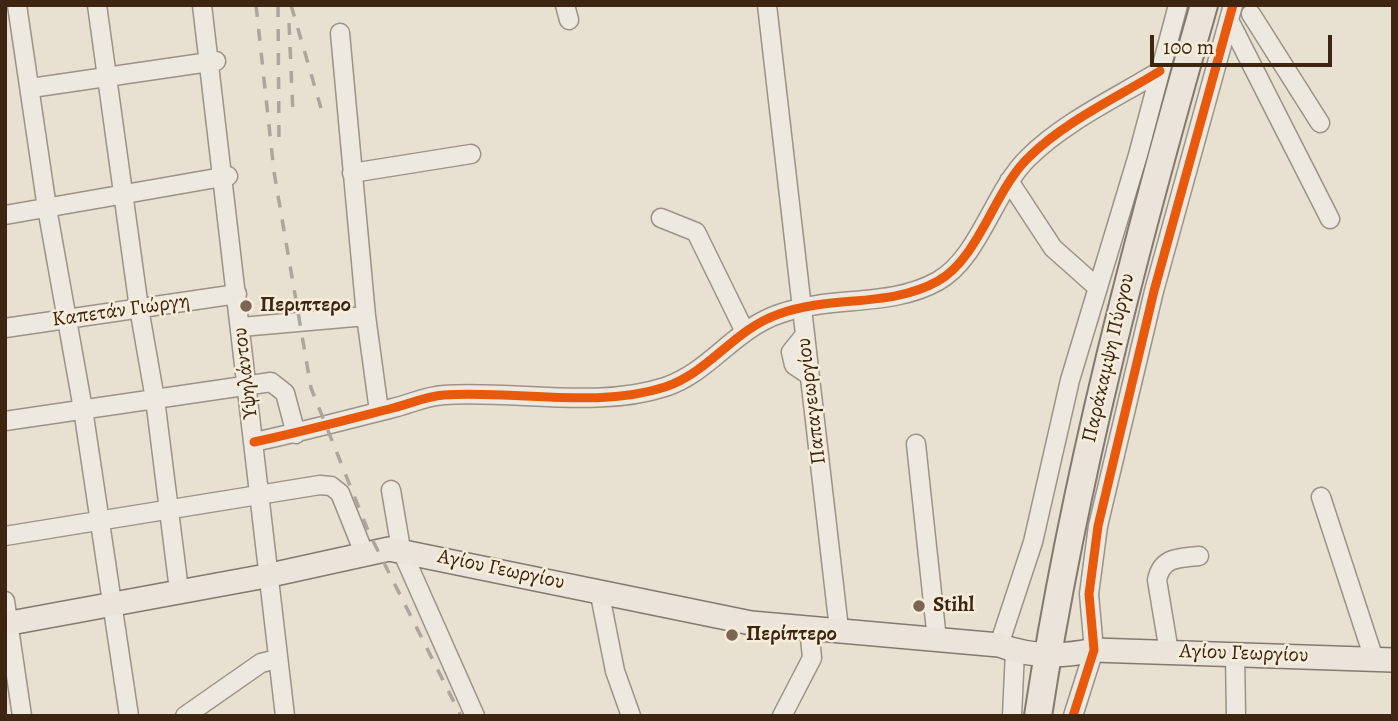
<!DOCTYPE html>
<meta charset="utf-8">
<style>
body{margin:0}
#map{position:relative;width:1398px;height:721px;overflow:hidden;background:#e8e0d0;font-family:Alegreya,serif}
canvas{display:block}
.frame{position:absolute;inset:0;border:7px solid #3d2511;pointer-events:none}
.scale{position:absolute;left:1150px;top:35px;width:182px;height:32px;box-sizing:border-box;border:4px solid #3d2511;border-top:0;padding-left:9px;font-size:21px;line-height:24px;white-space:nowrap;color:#3d2511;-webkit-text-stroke:5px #f7edda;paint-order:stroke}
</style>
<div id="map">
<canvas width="1398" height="721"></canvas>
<div class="frame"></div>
<div class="scale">100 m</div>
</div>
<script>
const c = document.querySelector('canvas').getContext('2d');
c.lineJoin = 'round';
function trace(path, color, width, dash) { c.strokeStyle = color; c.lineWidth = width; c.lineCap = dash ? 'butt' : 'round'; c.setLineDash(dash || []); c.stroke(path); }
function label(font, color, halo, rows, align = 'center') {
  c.font = font + ' Alegreya,serif'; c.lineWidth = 5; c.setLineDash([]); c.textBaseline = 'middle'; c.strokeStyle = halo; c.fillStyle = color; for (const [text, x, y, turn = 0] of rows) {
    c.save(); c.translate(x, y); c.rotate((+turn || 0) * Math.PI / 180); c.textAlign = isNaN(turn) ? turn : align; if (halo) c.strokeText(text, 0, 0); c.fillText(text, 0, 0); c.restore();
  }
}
const minor = new Path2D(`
 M17 5 47 208 83 409 129 716
 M97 5 139 308 155 399 179 590
 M202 5 285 716
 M565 5 569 20
 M767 5 839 629
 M1251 14 1320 123
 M1229 20 1330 219
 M340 33 366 316
 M31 88 216 61
 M352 173 471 154
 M1009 181 1053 248 1098 288
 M5 215 228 176
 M661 218 696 232 744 330
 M241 327 366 316 379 411
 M5 328 237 294
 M804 336 791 352 794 365 809 375
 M5 421 271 382 285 393 296 434
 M254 442C301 432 346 420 393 408 410 404 426 396 444 395 514 390 598 409 665 387 710 372 733 330 779 314 831 295 890 308 938 281 979 258 994 191 1028 158 1064 122 1116 98 1160 71
 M916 444 937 640
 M391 490 401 549 475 716
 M1321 497 1374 659
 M5 536 320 485 331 486 340 493 364 553
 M599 590 615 671 631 716
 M5 601 22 716
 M999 645 1033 542 1070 380 1138 155 1178 5
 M1169 652 1157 580C1162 557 1178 558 1199 556
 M1235 653 1236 716
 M185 716 261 663 277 659
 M782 716 812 658 809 627
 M1012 716 1015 651
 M1073 716 1094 650 1089 594 1098 526 1154 291 1233 5`);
const major = new Path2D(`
 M5 624 266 576 389 549 751 623 999 645C1030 657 1063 657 1094 650L1393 660`);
const highway = new Path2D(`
 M1038 716C1075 474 1137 240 1204 5`);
trace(minor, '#9b9387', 21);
trace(major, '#827a6f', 26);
trace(highway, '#827a6f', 30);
trace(minor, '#ede8e0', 18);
trace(major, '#eae4db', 23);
trace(highway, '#eae4db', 26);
trace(new Path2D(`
 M256 5 274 172 311 388 369 533 461 716
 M278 5 279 141
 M291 5 321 108
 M289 23 293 114`), '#aca69e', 3.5, [12, 12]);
trace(new Path2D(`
 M254 442C301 432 346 420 393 408 410 404 426 396 444 395 514 390 598 409 665 387 710 372 733 330 779 314 831 295 890 308 938 281 979 258 994 191 1028 158 1064 122 1116 98 1160 71
 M1073 716 1094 650 1089 594 1098 526 1154 291 1233 5`), '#e8590c', 9);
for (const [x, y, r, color] of [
 [246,306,7,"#796654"],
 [919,606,7,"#796654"],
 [732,635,7,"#796654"]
]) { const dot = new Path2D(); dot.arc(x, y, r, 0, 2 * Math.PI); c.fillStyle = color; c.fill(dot); trace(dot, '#f7edda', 2.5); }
label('bold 21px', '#3d2511', '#f7edda', [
 ["Περιπτερο",260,306],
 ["Stihl",933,606],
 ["Περίπτερο",746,635]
], 'left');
label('21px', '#3d2511', '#f7edda', [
 ["Καπετάν Γιώργη",121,311,-8],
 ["Παράκαμψη Πύργου",1109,358,-77],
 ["Υψηλάντου",246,373,-97],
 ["Παπαγεωργίου",812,401,-97],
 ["Αγίου Γεωργίου",501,570,12],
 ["Αγίου Γεωργίου",1244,654,2]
]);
</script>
